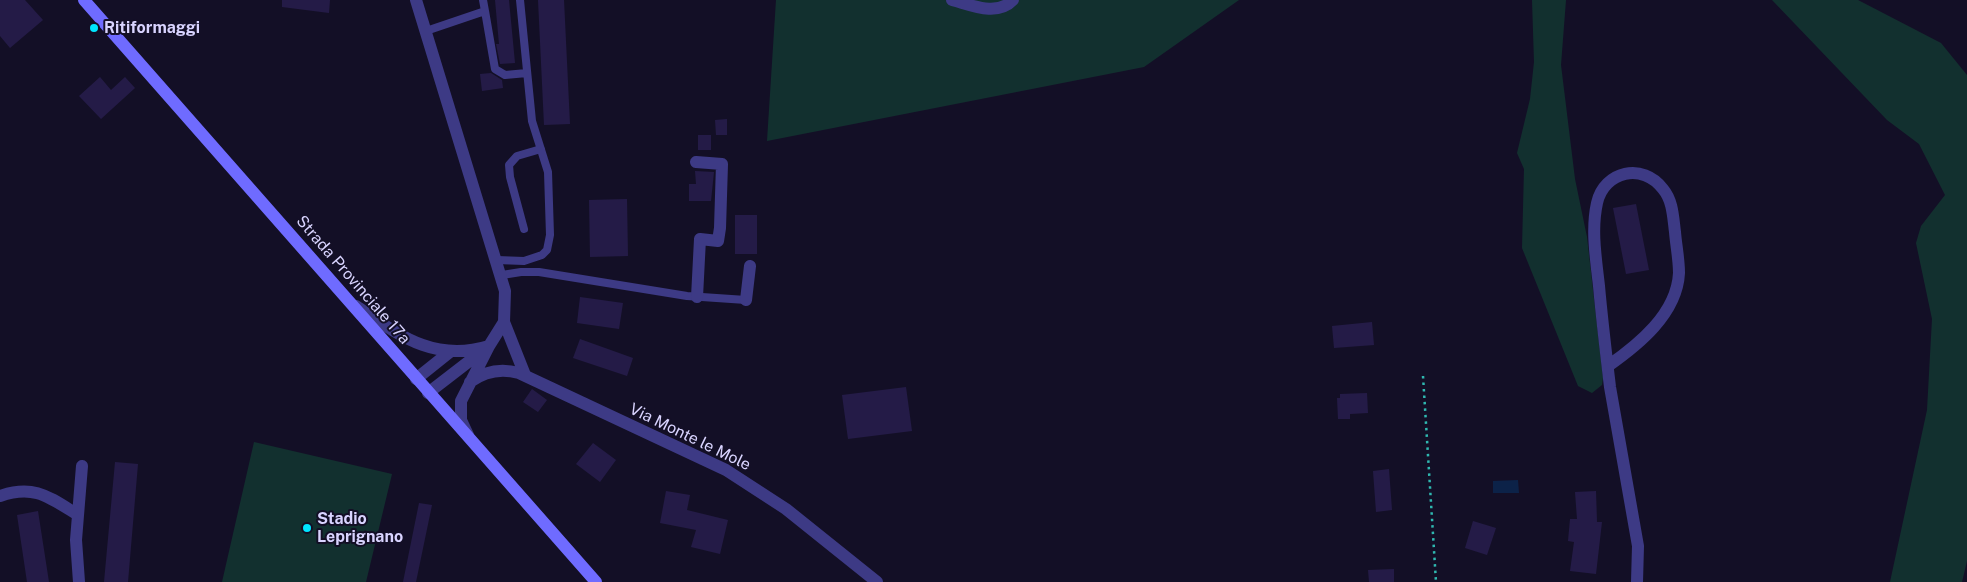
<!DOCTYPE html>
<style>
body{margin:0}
canvas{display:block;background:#130f26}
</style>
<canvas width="1967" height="582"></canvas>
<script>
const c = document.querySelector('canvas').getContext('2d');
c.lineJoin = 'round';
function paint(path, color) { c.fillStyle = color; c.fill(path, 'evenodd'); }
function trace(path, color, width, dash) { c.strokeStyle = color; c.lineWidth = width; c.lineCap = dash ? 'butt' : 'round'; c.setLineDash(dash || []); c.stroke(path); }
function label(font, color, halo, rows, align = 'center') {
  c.font = font + ' "Public Sans",sans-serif'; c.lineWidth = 4; c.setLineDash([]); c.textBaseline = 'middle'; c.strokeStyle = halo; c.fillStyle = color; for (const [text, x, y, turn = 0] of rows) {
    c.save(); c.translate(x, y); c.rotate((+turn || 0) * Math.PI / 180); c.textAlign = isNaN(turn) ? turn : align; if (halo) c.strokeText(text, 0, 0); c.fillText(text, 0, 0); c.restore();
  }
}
paint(new Path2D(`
 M776 0H1239L1144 67 767 141Z
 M1532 0H1566L1561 65 1575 179 1587 237 1603 378 1602 385 1592 393 1578 386 1522 248 1524 169 1517 153 1530 99 1534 62Z
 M1772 0H1858L1941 43 1967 75V561L1962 582H1890L1927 410 1932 319 1916 243 1921 226 1945 195 1919 144 1887 120Z
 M254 442 392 474 366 582H222Z`), '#12302f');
paint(new Path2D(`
 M1518 480 1519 493H1493V481Z`), '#0c2248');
paint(new Path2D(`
 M0 0H25L43 20 10 48 0 36Z
 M282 0H330L329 13 282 7Z
 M495 0H509L515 63 500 64 496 44H499Z
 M538 0H564L570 124 544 125Z
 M491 73 502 80 503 88 482 91 480 74Z
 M100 77 111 90 125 77 135 88 101 119 79 96Z
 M727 119V135H716L715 120Z
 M698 135H711V150H698Z
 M695 171 714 172 711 201H689V184H696Z
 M627 199 628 256 590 257 589 200Z
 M1636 204 1649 270 1626 274 1613 208Z
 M735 215H757V254H735Z
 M580 297 623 303 619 329 577 323Z
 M1372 322 1374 345 1334 348 1332 326Z
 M580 339 633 358 627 376 573 358Z
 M906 387 912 431 848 439 842 395Z
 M532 389 547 400 538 412 523 402Z
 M1367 393 1368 413 1350 414V419H1338L1337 398H1340V394Z
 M593 443 616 460 600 482 576 464Z
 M115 462 138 464 128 582H104Z
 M1389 469 1392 510 1376 512 1373 471Z
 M666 491 690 495 687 510 728 520 720 554 691 547 696 530 660 523Z
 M1596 491 1597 522H1602L1596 574 1570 571 1574 542 1568 541 1570 519H1577L1575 492Z
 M419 503 432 505 416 582H403Z
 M38 511 49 582H27L17 515Z
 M1473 521 1496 528 1487 555 1465 548Z
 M1394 569V582H1369L1368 570Z`), '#241b47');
trace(new Path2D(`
 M1423 376 1436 582`), '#2fb8b0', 2.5, [2.5, 4]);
trace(new Path2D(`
 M485 11 495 69 505 75 527 73
 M426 31 485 11 483 0
 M524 229 510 177 509 165 517 156 541 149
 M497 260 524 261 542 255 547 250 550 235 548 172 532 121 520 0
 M502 275 521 272H539L687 296 746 300`), '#3d3a85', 8);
trace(new Path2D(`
 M952 0C971 5 997 17 1013 0
 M696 162 722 164 720 228 718 241 700 239 697 297
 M746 300 750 266
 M1608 366C1638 345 1677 314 1679 273 1679 259 1676 245 1675 232 1673 217 1673 201 1663 189 1643 162 1604 171 1597 203 1591 230 1596 259 1599 286 1602 320 1606 353 1610 387L1638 546 1637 582
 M0 496C34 484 49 497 78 515
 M79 582 76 540 82 466`), '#3d3a85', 12);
trace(new Path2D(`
 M416 0 505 291 504 322 489 346 461 401V420L468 435
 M356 306C399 335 434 363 489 346
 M504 322 525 375
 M416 379 451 351
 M470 382C485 371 501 368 519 373L726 470 786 509 877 582
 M428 393 485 349`), '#3d3a85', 12);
trace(new Path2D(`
 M84 0 596 582`), '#6f6bff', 12);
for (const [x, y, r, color] of [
 [94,28,5,"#00e5ff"],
 [307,528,5,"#00e5ff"]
]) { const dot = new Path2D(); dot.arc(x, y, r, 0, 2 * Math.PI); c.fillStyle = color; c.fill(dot); trace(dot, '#130f26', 2); }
label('bold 16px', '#d9d4ff', '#130f26', [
 ["Ritiformaggi",104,28],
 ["Stadio",317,519],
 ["Leprignano",317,537]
], 'left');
label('16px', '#d9d4ff', '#130f26', [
 ["Strada Provinciale 17a",353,280,49],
 ["Via Monte le Mole",690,437,26]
]);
</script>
